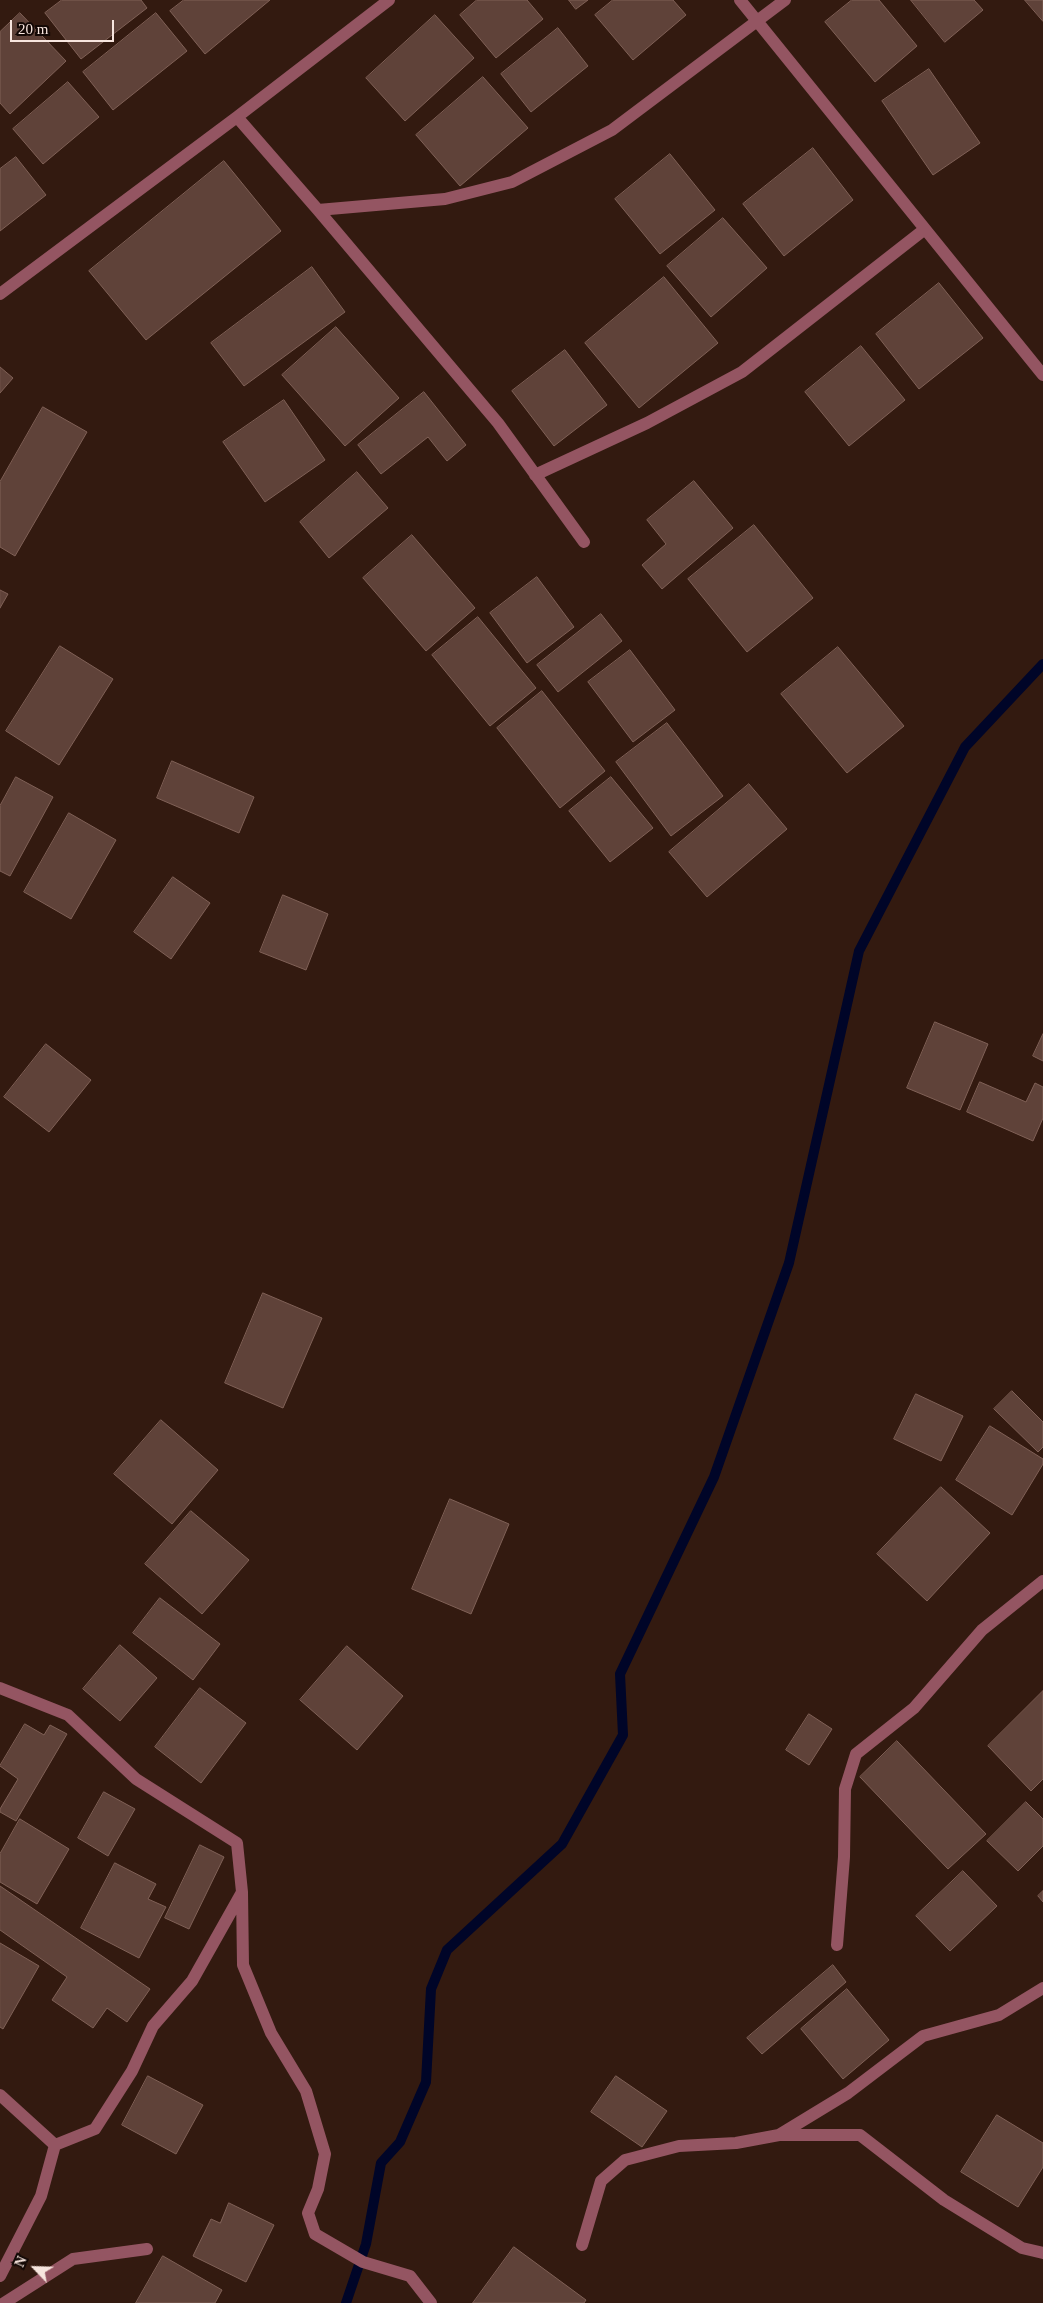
<!DOCTYPE html>
<style>
body{margin:0}
#map{position:relative;width:1043px;height:2303px;overflow:hidden;background:#331a10;font-family:"Times New Roman",serif}
canvas{display:block}
.north{position:absolute;left:10px;top:2243px;width:50px;height:50px;-webkit-text-stroke:4px #130805;paint-order:stroke;rotate:294deg;font-size:14px;font-weight:700;line-height:20px;text-align:center;color:#f7e5de}
.north::after{content:'';display:block;margin:auto;width:18px;height:22px;background:#f7e5de;clip-path:polygon(50% 0,100% 100%,50% 72%,0 100%)}
.scale{position:absolute;left:10px;top:20px;width:104px;height:22px;box-sizing:border-box;border:2px solid #f7e5de;border-top:0;padding-left:6px;font-size:15px;line-height:18px;white-space:nowrap;color:#f7e5de;-webkit-text-stroke:4px #130805;paint-order:stroke}
</style>
<div id="map">
<canvas width="1043" height="2303"></canvas>
<div class="north">N</div>
<div class="scale">20 m</div>
</div>
<script>
const c = document.querySelector('canvas').getContext('2d');
c.lineJoin = 'round';
function trace(path, color, width, dash) { c.strokeStyle = color; c.lineWidth = width; c.lineCap = dash ? 'butt' : 'round'; c.setLineDash(dash || []); c.stroke(path); }
function paint(path, color) { c.fillStyle = color; c.fill(path, 'evenodd'); }
trace(new Path2D(`
 M346 2303 366 2244 381 2163 400 2142 426 2082 431 1989 447 1950 562 1844 623 1735 620 1674 714 1477 789 1263 859 951 965 747 1043 664`), '#000528', 10);
const building = new Path2D(`
 M62 0H141L147 8 81 59 45 13Z
 M184 0H270L205 54 170 11Z
 M477 0H527L543 19 496 58 460 15Z
 M569 0H588L576 9Z
 M613 0H673L686 15 633 60 595 15Z
 M852 0H879L917 46 875 82 825 22Z
 M911 0H974L983 10 945 42Z
 M1025 0H1043V21Z
 M20 13 66 61 10 114 0 103V32Z
 M156 13 187 51 113 110 83 72Z
 M435 15 474 58 405 121 366 78Z
 M558 28 588 66 531 112 501 74Z
 M929 69 980 143 933 175 882 101Z
 M483 77 528 128 460 186 416 135Z
 M68 82 99 117 43 164 13 129Z
 M813 148 853 200 784 256 743 204Z
 M670 154 715 210 660 254 615 199Z
 M16 157 46 195 0 231V169Z
 M224 161 281 231 146 340 89 271Z
 M723 218 767 268 711 317 667 266Z
 M312 267 345 312 244 386 211 343Z
 M664 277 718 343 639 408 585 343Z
 M939 283 983 338 919 389 876 334Z
 M336 327 399 398 345 446 282 375Z
 M861 346 905 400 849 446 805 392Z
 M565 350 607 405 554 446 512 391Z
 M0 367 13 378 0 393Z
 M424 392 466 445 447 461 428 437 381 474 358 445Z
 M284 400 325 460 265 502 223 442Z
 M43 407 87 432 15 556 0 547V482Z
 M357 472 388 508 329 558 300 522Z
 M694 481 733 528 662 589 642 565 666 544 647 520Z
 M754 525 813 598 747 652 688 579Z
 M412 535 475 608 426 651 363 578Z
 M537 577 574 627 527 663 490 613Z
 M0 590 8 594 0 608Z
 M601 614 622 641 558 692 537 665Z
 M478 617 536 688 490 726 432 655Z
 M60 646 113 679 59 765 6 731Z
 M838 647 904 726 847 773 781 694Z
 M630 650 675 710 633 742 588 682Z
 M542 691 605 771 560 808 497 728Z
 M667 723 723 796 671 836 616 762Z
 M172 761 254 797 239 833 157 798Z
 M16 777 53 797 10 876 0 871V806Z
 M611 777 653 828 610 862 569 811Z
 M749 784 787 829 707 897 669 852Z
 M69 813 116 840 71 919 24 892Z
 M173 877 210 903 171 959 134 932Z
 M283 895 328 914 306 970 260 952Z
 M935 1022 988 1044 960 1110 907 1088Z
 M1043 1034V1061L1033 1056Z
 M46 1044 91 1080 49 1132 4 1097Z
 M980 1082 1026 1102 1035 1083 1043 1087V1118L1033 1141 967 1112Z
 M263 1293 322 1318 283 1408 225 1383Z
 M1012 1391 1043 1422V1447L1038 1452 994 1409Z
 M916 1394 963 1416 941 1461 894 1439Z
 M161 1420 218 1470 172 1524 114 1474Z
 M990 1426 1043 1459V1464L1012 1515 956 1480Z
 M941 1487 990 1533 927 1601 877 1554Z
 M450 1499 509 1524 471 1614 412 1589Z
 M191 1511 249 1560 202 1614 145 1564Z
 M160 1598 220 1644 193 1680 133 1633Z
 M120 1645 157 1678 120 1721 83 1689Z
 M347 1646 403 1696 357 1750 300 1700Z
 M200 1688 246 1723 201 1783 155 1747Z
 M1043 1691V1779L1031 1791 988 1746Z
 M809 1714 832 1729 809 1765 786 1750Z
 M25 1724 44 1735 50 1725 67 1734 16 1821 0 1812V1809L18 1779 0 1766Z
 M897 1741 986 1834 948 1869 860 1777Z
 M104 1792 135 1809 108 1856 78 1838Z
 M1026 1802 1043 1819V1846L1018 1871 987 1841Z
 M20 1819 69 1849 37 1904 0 1882V1854Z
 M200 1845 224 1857 189 1929 165 1918Z
 M115 1863 156 1884 148 1899 166 1907 139 1958 81 1928Z
 M963 1871 997 1906 950 1951 916 1916Z
 M0 1886 150 1989 127 2022 107 2008 93 2028 52 2000 67 1977 0 1930Z
 M1043 1891V1902L1038 1896Z
 M0 1943 39 1966 3 2029 0 2027Z
 M833 1965 846 1982 762 2054 747 2038Z
 M847 1989 889 2040 843 2079 801 2029Z
 M148 2076 203 2105 176 2154 122 2125Z
 M616 2076 667 2111 642 2147 591 2112Z
 M997 2115 1043 2143V2167L1018 2207 961 2172Z
 M229 2203 274 2225 246 2282 193 2256 211 2219 220 2223Z
 M514 2247 586 2300 584 2303H473Z
 M163 2256 222 2290 215 2303H136Z`);
paint(building, '#5f4239');
trace(building, '#806157', 1);
trace(new Path2D(`
 M740 0 1043 375
 M237 117 318 210 498 423 584 542
 M318 210 445 199 512 182 612 130 785 0
 M0 294 237 117 389 0
 M535 475 647 423 742 372 925 229
 M0 1688 68 1715 136 1779 237 1843 242 1892 243 1965 271 2033 306 2091 325 2154 318 2189 308 2213 315 2234 363 2262 410 2276 431 2303
 M837 1945 844 1857 845 1789 856 1754 914 1708 982 1630 1043 1581
 M0 2095 55 2145 41 2196 0 2276
 M779 2135 848 2093 923 2036 999 2015 1043 1988
 M55 2145 95 2129 132 2071 153 2026 192 1981 241 1894
 M582 2245 601 2181 625 2160 679 2146 736 2143 779 2135H860L944 2200 1022 2248 1043 2253
 M4 2303 73 2259 147 2249`), '#945562', 12);
</script>
